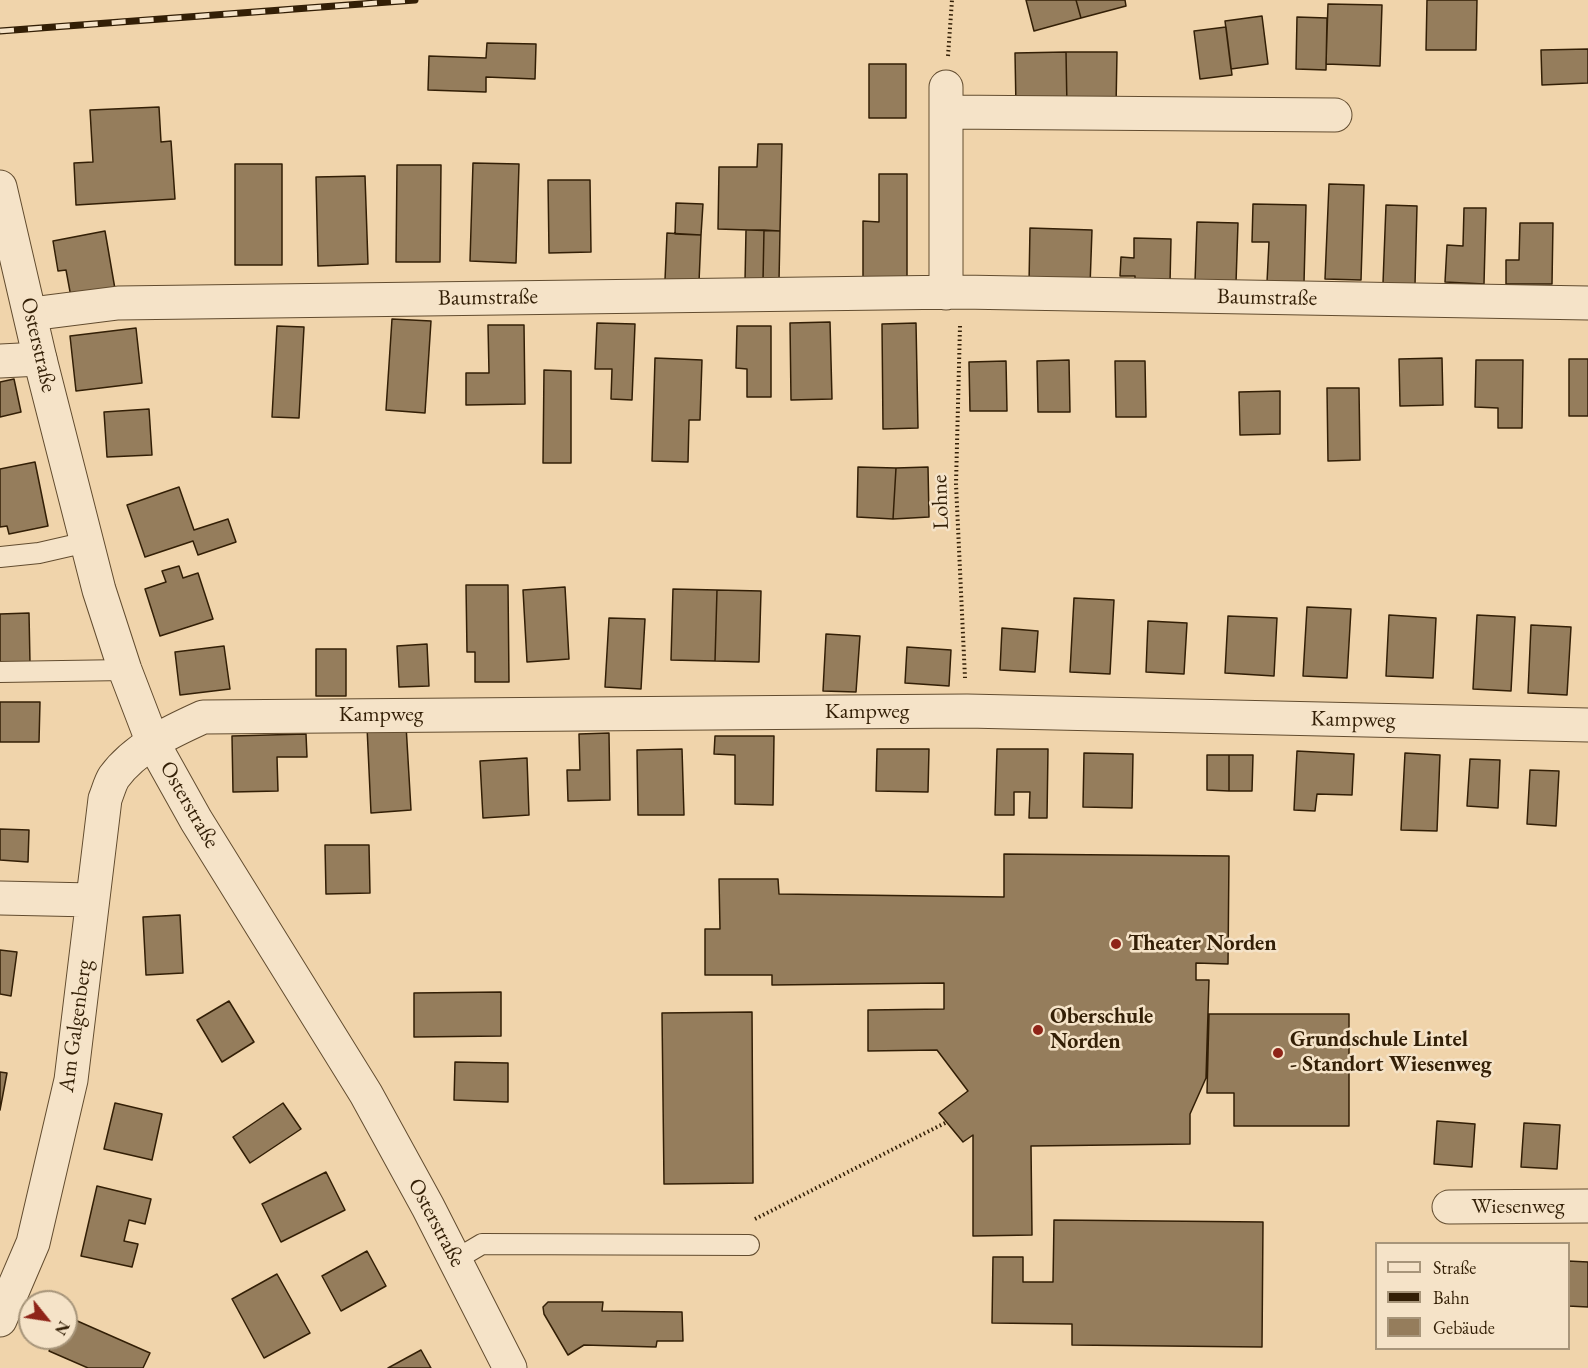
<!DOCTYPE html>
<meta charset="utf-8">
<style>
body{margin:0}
#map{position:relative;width:1588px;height:1368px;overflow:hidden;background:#f0d4ab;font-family:"EB Garamond",serif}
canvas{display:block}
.legend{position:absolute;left:1375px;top:1242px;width:195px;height:108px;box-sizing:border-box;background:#f5e3c8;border:2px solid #a7957a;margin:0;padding:8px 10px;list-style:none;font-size:18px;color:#331f06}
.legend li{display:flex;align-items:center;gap:12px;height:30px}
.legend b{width:30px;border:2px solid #a7957a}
.north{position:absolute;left:18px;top:1290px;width:60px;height:60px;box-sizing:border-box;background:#f5e3c8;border:2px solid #a7957a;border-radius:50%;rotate:120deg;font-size:16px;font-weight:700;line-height:24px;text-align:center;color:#331f06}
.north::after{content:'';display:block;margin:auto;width:21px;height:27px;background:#8f2418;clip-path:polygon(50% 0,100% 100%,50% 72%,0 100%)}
</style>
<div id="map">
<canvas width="1588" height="1368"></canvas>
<ul class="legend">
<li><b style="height:8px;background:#f5e3c8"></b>Straße</li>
<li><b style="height:8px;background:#331f06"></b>Bahn</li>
<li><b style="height:16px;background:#957d5c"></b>Gebäude</li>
</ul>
<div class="north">N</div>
</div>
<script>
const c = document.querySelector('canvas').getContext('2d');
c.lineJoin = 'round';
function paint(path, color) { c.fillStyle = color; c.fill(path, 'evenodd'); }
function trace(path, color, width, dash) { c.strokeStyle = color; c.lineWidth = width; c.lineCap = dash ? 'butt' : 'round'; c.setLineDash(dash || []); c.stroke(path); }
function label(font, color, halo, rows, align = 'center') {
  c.font = font + ' "EB Garamond",serif'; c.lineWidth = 5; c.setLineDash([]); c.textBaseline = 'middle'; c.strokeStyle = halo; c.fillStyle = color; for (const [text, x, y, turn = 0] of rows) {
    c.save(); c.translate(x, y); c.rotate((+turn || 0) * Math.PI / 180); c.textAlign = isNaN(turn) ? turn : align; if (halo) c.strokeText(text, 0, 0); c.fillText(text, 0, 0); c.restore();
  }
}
const building = new Path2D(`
 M1026 0H1076L1081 18 1034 31Z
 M1076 0H1125L1126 6 1081 18Z
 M1427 0H1477L1476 50H1426Z
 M1328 4 1382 5 1380 66 1326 64Z
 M1262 16 1268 64 1231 69 1225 21Z
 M1297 17 1327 18 1326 70 1296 69Z
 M1226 27 1232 75 1200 79 1194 31Z
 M487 43 536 44 535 79 486 77V92L428 90 429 56 486 58Z
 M1588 49V83L1542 85 1541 50Z
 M1066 52 1067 108H1016L1015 53Z
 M1066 52H1117L1116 108H1067Z
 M869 64H906V118H869Z
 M159 107 161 142 171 141 175 199 76 205 74 163 93 162 90 110Z
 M758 144H782L780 231 718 229 719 167H757Z
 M473 163 519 164 516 263 470 261Z
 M235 164H282V265H235Z
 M397 165H441L440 262H396Z
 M879 174H907V279H863V221L879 222Z
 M365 176 368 264 318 266 316 177Z
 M548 180H590L591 252 549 253Z
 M1329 184 1364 185 1361 280 1325 279Z
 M676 203 703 204 701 235 675 234Z
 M1253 204 1306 205 1304 283 1267 282 1269 242H1252Z
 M1386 205 1417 206 1415 285 1383 283Z
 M1464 208H1486L1484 284 1445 282 1447 245 1463 246Z
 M1197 222 1238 223 1236 283 1195 282Z
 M1520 223H1553L1552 284H1506V260H1519Z
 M1030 228 1092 230 1090 286 1029 284Z
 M746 230H764L763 281H745Z
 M764 230 780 231 779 281H763Z
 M105 231 115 289 71 297 66 270 58 271 53 241Z
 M667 233 701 235 699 282 665 280Z
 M1134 238 1171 239 1170 283 1135 282V276H1120L1121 257 1134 258Z
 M392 319 431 321 425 413 386 410Z
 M830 322 832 399 791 400 790 323Z
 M597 323 635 324 632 400 611 399 612 369H595Z
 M916 323 918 428 883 429 882 324Z
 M488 325H524L525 404 466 405V373H489Z
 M277 326 304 327 299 418 272 417Z
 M737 326H771V397H747V369L736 368Z
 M136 328 142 383 76 391 70 336Z
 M655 358 702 360 700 420H689L688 462 652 461Z
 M1442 358 1443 405 1400 406 1399 359Z
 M1569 359H1588V416H1569Z
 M1069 360 1070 412H1038L1037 361Z
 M1476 360H1523L1522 428H1498V408L1475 407Z
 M1006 361 1007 411H970L969 362Z
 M1115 361H1145L1146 417H1116Z
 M544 370 571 371V463H543Z
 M14 379 21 412 0 417V382Z
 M1327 388H1359L1360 460 1328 461Z
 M1280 391V434L1240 435 1239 392Z
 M149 409 152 455 107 457 104 412Z
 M35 462 48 526 9 534 7 526 0 527V469Z
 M858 467 896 468 893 519 857 517Z
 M928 467 929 517 893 519 896 468Z
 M179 487 194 530 228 519 236 542 198 555 193 541 145 557 127 505Z
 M179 566 183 578 198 573 213 619 160 636 145 589 166 582 162 571Z
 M466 585H508L509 682H475V652H467Z
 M565 587 569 659 527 662 523 590Z
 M673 589 717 590 715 661 671 660Z
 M717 590 761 591 759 662 715 661Z
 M1074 598 1114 600 1110 674 1070 672Z
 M1307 607 1351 609 1347 678 1303 676Z
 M29 613 30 663H0V614Z
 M1389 615 1436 618 1433 678 1386 676Z
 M1477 615 1515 617 1511 691 1473 689Z
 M1228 616 1277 618 1274 676 1225 673Z
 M609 618 645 619 641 689 605 687Z
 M1148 621 1187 623 1184 674 1146 672Z
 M1531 625 1571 627 1567 695 1528 693Z
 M1002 628 1038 631 1035 672 1000 670Z
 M826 634 860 636 856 692 823 691Z
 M427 644 429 686 399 687 397 646Z
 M224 646 230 689 180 695 175 652Z
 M907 647 951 650 949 686 905 683Z
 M316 649H346V696H316Z
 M0 702H40L39 742H0Z
 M406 725 411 810 371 813 367 727Z
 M609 733 610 800 568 801 567 770H580L579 734Z
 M306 734 307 757H277L278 791 233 792 232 736Z
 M715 736H774L773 805 735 804V755L714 754Z
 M682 749 684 815H638L637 750Z
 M877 749H929L928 792 876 791Z
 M997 749H1048L1047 818H1029L1030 792H1014V815H995Z
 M1297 751 1354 754 1352 795 1317 794 1315 811 1294 810Z
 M1084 753 1133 754 1132 808 1083 807Z
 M1405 753 1440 755 1437 831 1401 830Z
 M1207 755H1229V791L1207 790Z
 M1229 755H1253L1252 791H1229Z
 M527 758 529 815 483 818 480 761Z
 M1470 759 1500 760 1498 808 1467 806Z
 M1530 770 1559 771 1556 826 1527 824Z
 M0 829 29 830 28 862 0 860Z
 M325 845H369L370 893 326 894Z
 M1004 854 1229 856 1228 964 1196 963V980H1209L1206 1078 1190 1114V1144L1031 1146 1032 1235 973 1236V1135L963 1142 939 1113 968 1091 937 1050 868 1051V1010L944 1009V983L772 985V975H705V929H720L719 879H778L779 894 1004 897Z
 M180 915 183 973 146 975 143 917Z
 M0 950 17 952 11 996 0 994Z
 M501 992V1036L414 1037V993Z
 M229 1001 254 1042 222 1062 197 1020Z
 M752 1012 753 1183 664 1184 662 1013Z
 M1209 1014H1349V1126H1234V1093H1207Z
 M455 1062 508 1063V1102L454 1100Z
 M0 1072 7 1073 0 1110Z
 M115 1103 162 1114 152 1160 104 1149Z
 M283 1103 301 1129 250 1163 233 1137Z
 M1437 1121 1475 1124 1472 1167 1434 1164Z
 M1524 1123 1560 1125 1557 1169 1521 1167Z
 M326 1172 345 1210 281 1242 262 1204Z
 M97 1186 151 1199 145 1224 129 1220 124 1241 138 1244 132 1267 81 1256Z
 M1054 1220 1263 1222 1262 1347 1072 1345V1324L992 1323 993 1257H1023V1282H1053Z
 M367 1251 386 1286 341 1311 322 1276Z
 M1568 1261 1588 1262V1307L1568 1306Z
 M277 1274 310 1333 264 1358 232 1299Z
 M548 1302H603L602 1311 682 1312 683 1341H657L656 1347 584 1345 568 1355 544 1314 543 1307Z
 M66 1316 150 1353 143 1368H88L49 1351 55 1338H66Z
 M421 1350 431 1368H388Z`);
paint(building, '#957d5c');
trace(building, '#331f06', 1.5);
const service = new Path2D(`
 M0 557 39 553 87 542
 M0 672 125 670
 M455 1260 482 1244 749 1245`);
const minor = new Path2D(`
 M946 87V293
 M946 112 1335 115
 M31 314 118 303 961 292 1588 303
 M0 361 40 359
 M0 898 92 900
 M1449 1207 1588 1206
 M0 1320 33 1243 71 1080 105 799C108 792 110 783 114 777 135 748 172 731 203 717L967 711 1588 725`);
const tertiary = new Path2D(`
 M0 187 40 359 99 590 125 670 153 743 196 820 366 1094 428 1207 510 1368`);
trace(service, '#624c2f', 22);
trace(minor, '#624c2f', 35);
trace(tertiary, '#624c2f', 35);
trace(new Path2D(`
 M0 30V31
 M948 56 952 0
 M960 326 956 484 965 678
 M755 1219 947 1122`), '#331f06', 4, [1.5, 3]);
trace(service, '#f5e3c8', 20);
trace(minor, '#f5e3c8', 33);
trace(tertiary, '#f5e3c8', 33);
const rail = new Path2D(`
 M0 31 415 0`);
trace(rail, '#331f06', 7);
trace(rail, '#f5e3c8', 4.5, [14]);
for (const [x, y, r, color] of [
 [1116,944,6,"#8f2418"],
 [1038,1030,6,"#8f2418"],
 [1278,1053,6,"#8f2418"]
]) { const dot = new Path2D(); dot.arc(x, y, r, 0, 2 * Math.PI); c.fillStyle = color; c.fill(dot); trace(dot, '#f5e3c8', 2); }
label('22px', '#331f06', '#f5e3c8', [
 ["Baumstraße",488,298,-1],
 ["Baumstraße",1267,298,1],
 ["Osterstraße",38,345,77],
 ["Lohne",941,502,-92],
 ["Kampweg",867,712],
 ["Kampweg",381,715],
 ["Kampweg",1353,720,1],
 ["Osterstraße",189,805,60],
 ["Am Galgenberg",76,1026,-82],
 ["Wiesenweg",1518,1207],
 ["Osterstraße",436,1223,62]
]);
label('bold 22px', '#331f06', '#f5e3c8', [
 ["Theater Norden",1128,944],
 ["Oberschule",1050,1017],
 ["Norden",1050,1042],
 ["Grundschule Lintel",1290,1040],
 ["- Standort Wiesenweg",1290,1065]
], 'left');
</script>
